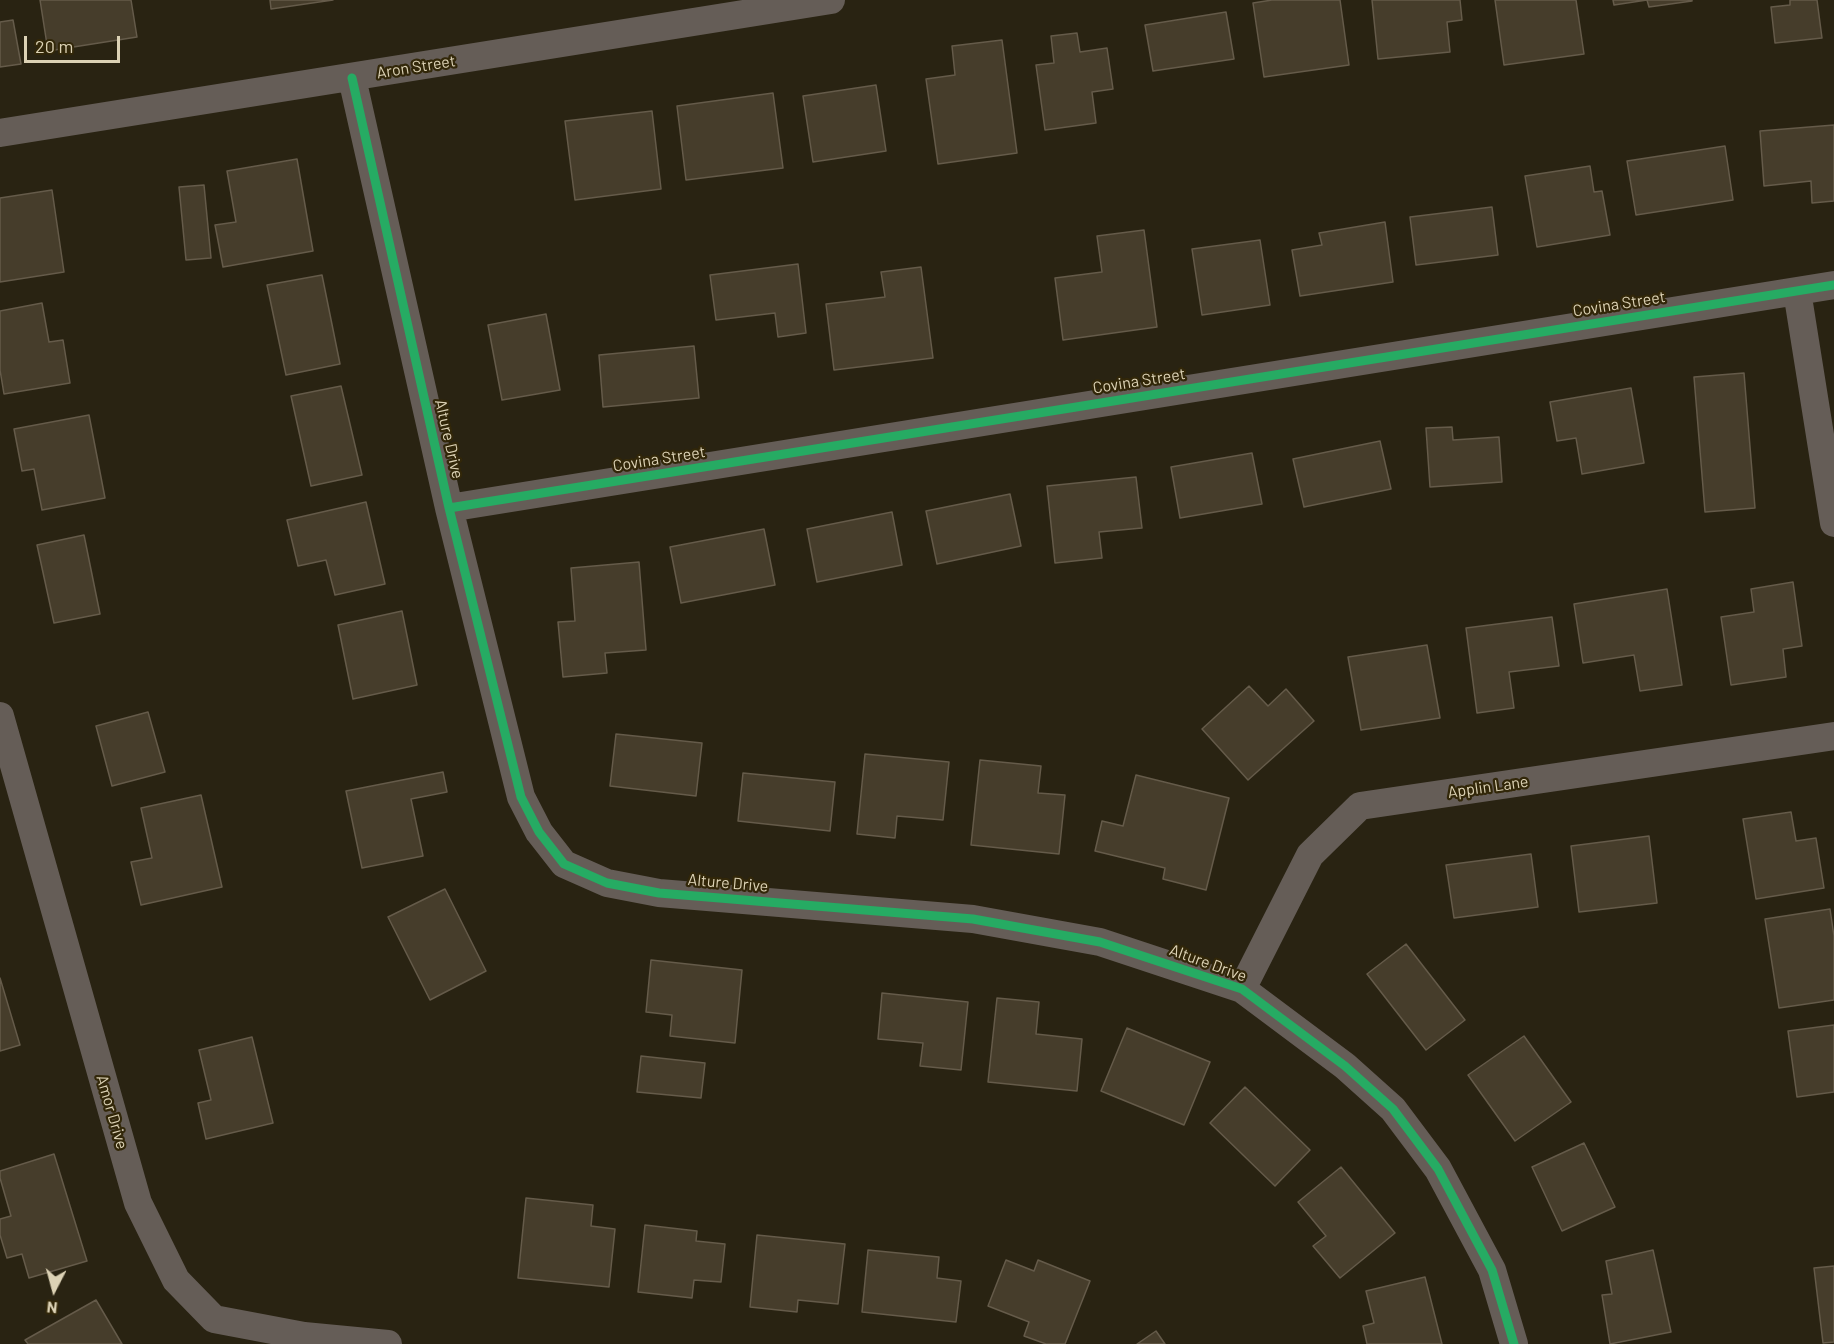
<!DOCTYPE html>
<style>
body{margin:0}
#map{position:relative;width:1834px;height:1344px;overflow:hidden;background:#292312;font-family:Barlow,sans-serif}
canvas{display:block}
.north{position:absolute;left:24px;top:1260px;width:60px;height:60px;-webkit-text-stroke:4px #322709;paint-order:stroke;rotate:186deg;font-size:16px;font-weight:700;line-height:24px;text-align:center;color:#dcd2b5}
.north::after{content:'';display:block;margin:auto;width:21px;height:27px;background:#dcd2b5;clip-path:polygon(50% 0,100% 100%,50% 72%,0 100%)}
.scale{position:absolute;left:24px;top:36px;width:96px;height:27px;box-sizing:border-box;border:3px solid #dcd2b5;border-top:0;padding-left:8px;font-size:18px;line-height:21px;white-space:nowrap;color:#dcd2b5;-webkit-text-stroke:4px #322709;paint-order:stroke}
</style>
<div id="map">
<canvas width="1834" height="1344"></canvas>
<div class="north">N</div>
<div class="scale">20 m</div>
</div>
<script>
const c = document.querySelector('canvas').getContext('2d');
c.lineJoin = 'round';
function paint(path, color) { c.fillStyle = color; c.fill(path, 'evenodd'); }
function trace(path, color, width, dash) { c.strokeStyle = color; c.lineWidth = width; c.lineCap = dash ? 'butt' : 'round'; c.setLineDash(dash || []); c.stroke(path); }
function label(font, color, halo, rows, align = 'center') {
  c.font = font + ' Barlow,sans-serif'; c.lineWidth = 4.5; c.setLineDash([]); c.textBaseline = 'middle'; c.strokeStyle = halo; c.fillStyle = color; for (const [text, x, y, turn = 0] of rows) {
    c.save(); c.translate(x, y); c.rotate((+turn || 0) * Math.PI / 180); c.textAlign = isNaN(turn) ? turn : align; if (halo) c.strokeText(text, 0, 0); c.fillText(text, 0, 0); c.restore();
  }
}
const building = new Path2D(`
 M40 0H131L137 37 48 51Z
 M270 0H333L271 9Z
 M1272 0H1340L1349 65 1264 77 1253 3Z
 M1372 0H1460L1462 20 1447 22 1450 52 1378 59Z
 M1495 0H1576L1584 54 1504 65Z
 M1613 0H1647L1614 5Z
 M1647 0H1692V1L1649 7Z
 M1790 0H1817L1822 38 1775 43 1771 7 1790 5Z
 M1226 12 1234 59 1153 71 1145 25Z
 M13 20 21 64 0 67V22Z
 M1077 33 1080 52 1107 48 1113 89 1092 92 1096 123 1045 130 1036 65 1054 63 1051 36Z
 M1002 40 1017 153 938 164 926 79 955 75 952 46Z
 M876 85 886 151 813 162 803 96Z
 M773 93 783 168 686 180 677 106Z
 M652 111 661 189 575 200 565 121Z
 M1834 125V201L1812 203 1811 181 1764 186 1760 131Z
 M1725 146 1733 200 1636 215 1627 161Z
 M297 159 313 251 223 267 215 225 236 222 227 171Z
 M1590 166 1594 192 1602 191 1610 235 1537 247 1525 176Z
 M204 185 211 258 186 260 179 187Z
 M52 190 64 272 0 282V198Z
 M1492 207 1498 255 1416 265 1410 217Z
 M1385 222 1393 282 1300 296 1292 250 1322 245 1319 233Z
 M1144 230 1157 327 1063 340 1055 278 1102 272 1097 236Z
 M1260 240 1270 305 1202 315 1192 249Z
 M798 264 806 333 778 337 775 313 716 320 710 275Z
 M921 267 933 358 834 370 826 304 885 297 881 272Z
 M322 275 340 364 286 375 267 285Z
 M42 303 49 342 63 340 70 383 4 394 0 370V311Z
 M546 314 560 390 502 400 488 325Z
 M694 346 699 398 603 407 599 355Z
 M1744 373 1755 508 1705 512 1694 377Z
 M341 386 362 475 311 486 291 396Z
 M1631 388 1644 463 1582 474 1576 438 1557 441 1550 402Z
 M89 415 105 498 42 510 34 469 22 471 14 429Z
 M1452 427 1453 440 1499 437 1502 482 1430 487 1426 428Z
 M1380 441 1391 489 1304 507 1293 459Z
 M1252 453 1262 504 1180 518 1171 467Z
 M1136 477 1142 528 1099 532 1102 558 1055 563 1047 486Z
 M1010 494 1021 546 937 564 926 511Z
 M366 502 385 584 335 595 326 560 298 566 287 520Z
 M892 512 902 565 817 582 807 529Z
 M764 529 775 585 681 603 670 547Z
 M84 535 100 614 54 623 37 545Z
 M639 562 646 650 605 653 607 673 563 677 558 622 575 621 571 568Z
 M1793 582 1802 646 1783 649 1786 677 1731 685 1721 617 1754 612 1751 589Z
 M1667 589 1682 685 1640 691 1634 655 1583 663 1574 604Z
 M402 611 417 685 353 699 338 625Z
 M1552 617 1559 666 1509 672 1514 708 1477 713 1466 628Z
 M1427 645 1440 718 1361 730 1348 657Z
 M1249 686 1268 706 1286 689 1314 721 1248 780 1202 729Z
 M148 712 165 772 112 786 96 726Z
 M616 734 702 743 696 796 610 786Z
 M865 754 949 762 943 820 897 816 895 838 857 834Z
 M980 760 1041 766 1038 793 1065 795 1059 854 971 845Z
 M443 772 447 792 411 799 423 856 362 868 346 791Z
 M743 773 835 782 830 831 738 821Z
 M1136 775 1229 798 1206 890 1163 879 1165 868 1095 851 1102 821 1123 826Z
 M201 795 222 887 141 905 131 862 152 858 141 808Z
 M1791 812 1796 841 1816 838 1824 888 1756 899 1743 819Z
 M1649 836 1657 903 1579 912 1571 846Z
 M1531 854 1538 907 1454 918 1446 865Z
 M445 889 486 971 430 1000 388 917Z
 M1830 909 1834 936V1000L1779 1008 1765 919Z
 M1406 944 1465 1020 1426 1050 1367 974Z
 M651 960 742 970 735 1043 670 1036 672 1015 646 1012Z
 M0 978 20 1045 0 1051Z
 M882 993 968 1002 961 1070 920 1066 923 1043 878 1039Z
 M997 998 1039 1002 1036 1034 1082 1039 1077 1091 988 1082Z
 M1834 1025V1092L1797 1097 1788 1031Z
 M1127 1028 1210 1062 1184 1125 1101 1091Z
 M1524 1036 1571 1102 1515 1141 1468 1075Z
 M252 1037 273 1123 206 1139 198 1103 211 1100 199 1050Z
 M641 1056 705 1063 701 1098 637 1092Z
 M1245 1087 1310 1150 1275 1186 1210 1123Z
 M1584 1143 1615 1207 1562 1231 1532 1167Z
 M54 1154 87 1261 29 1278 22 1254 7 1258 0 1235V1219L11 1216 0 1178V1171Z
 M1341 1167 1395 1233 1340 1278 1313 1246 1326 1236 1298 1202Z
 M526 1198 593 1205 591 1226 615 1229 609 1287 518 1278Z
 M645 1225 697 1231 696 1241 725 1244 721 1282 694 1280 692 1298 638 1292Z
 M757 1235 845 1244 838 1304 798 1300 797 1312 750 1307Z
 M868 1250 939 1257 937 1278 961 1281 956 1322 862 1312Z
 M1653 1250 1671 1332 1610 1344 1602 1295 1612 1294 1606 1261Z
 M1006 1260 1034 1271 1038 1260 1090 1281 1065 1344H1046L1024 1336 1029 1322 988 1306Z
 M1834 1266V1342L1823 1343 1814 1268Z
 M1425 1277 1442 1344H1367L1363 1326 1374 1323 1366 1291Z
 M96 1300 122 1344H28L25 1340Z
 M1156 1331 1165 1344H1137Z`);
paint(building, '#463d2b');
trace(building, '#655b4a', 1.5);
trace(new Path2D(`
 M352 78 449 508 521 797 539 832 564 864 607 883 659 893 973 919 1100 942 1242 989 1345 1066 1393 1109 1438 1169 1492 1270 1514 1344
 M0 133 831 0
 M1797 291 1834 523
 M449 508 1834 285
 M0 716 138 1203 176 1280 214 1319 304 1336 388 1344
 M1242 989 1310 855 1360 806 1834 736`), '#655d57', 28);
trace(new Path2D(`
 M352 78 449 508 521 797 539 832 564 864 607 883 659 893 973 919 1100 942 1242 989 1345 1066 1393 1109 1438 1169 1492 1270 1514 1344
 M449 508 1834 285`), '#26ab63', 9);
label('16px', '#dcd2b5', '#322709', [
 ["Aron Street",416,67,-9],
 ["Covina Street",1619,304,-9],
 ["Covina Street",1139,381,-9],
 ["Alture Drive",449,439,77],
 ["Covina Street",659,459,-9],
 ["Applin Lane",1488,787,-8],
 ["Alture Drive",728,883,5],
 ["Alture Drive",1208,963,20],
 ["Amor Drive",112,1112,74]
]);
</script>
